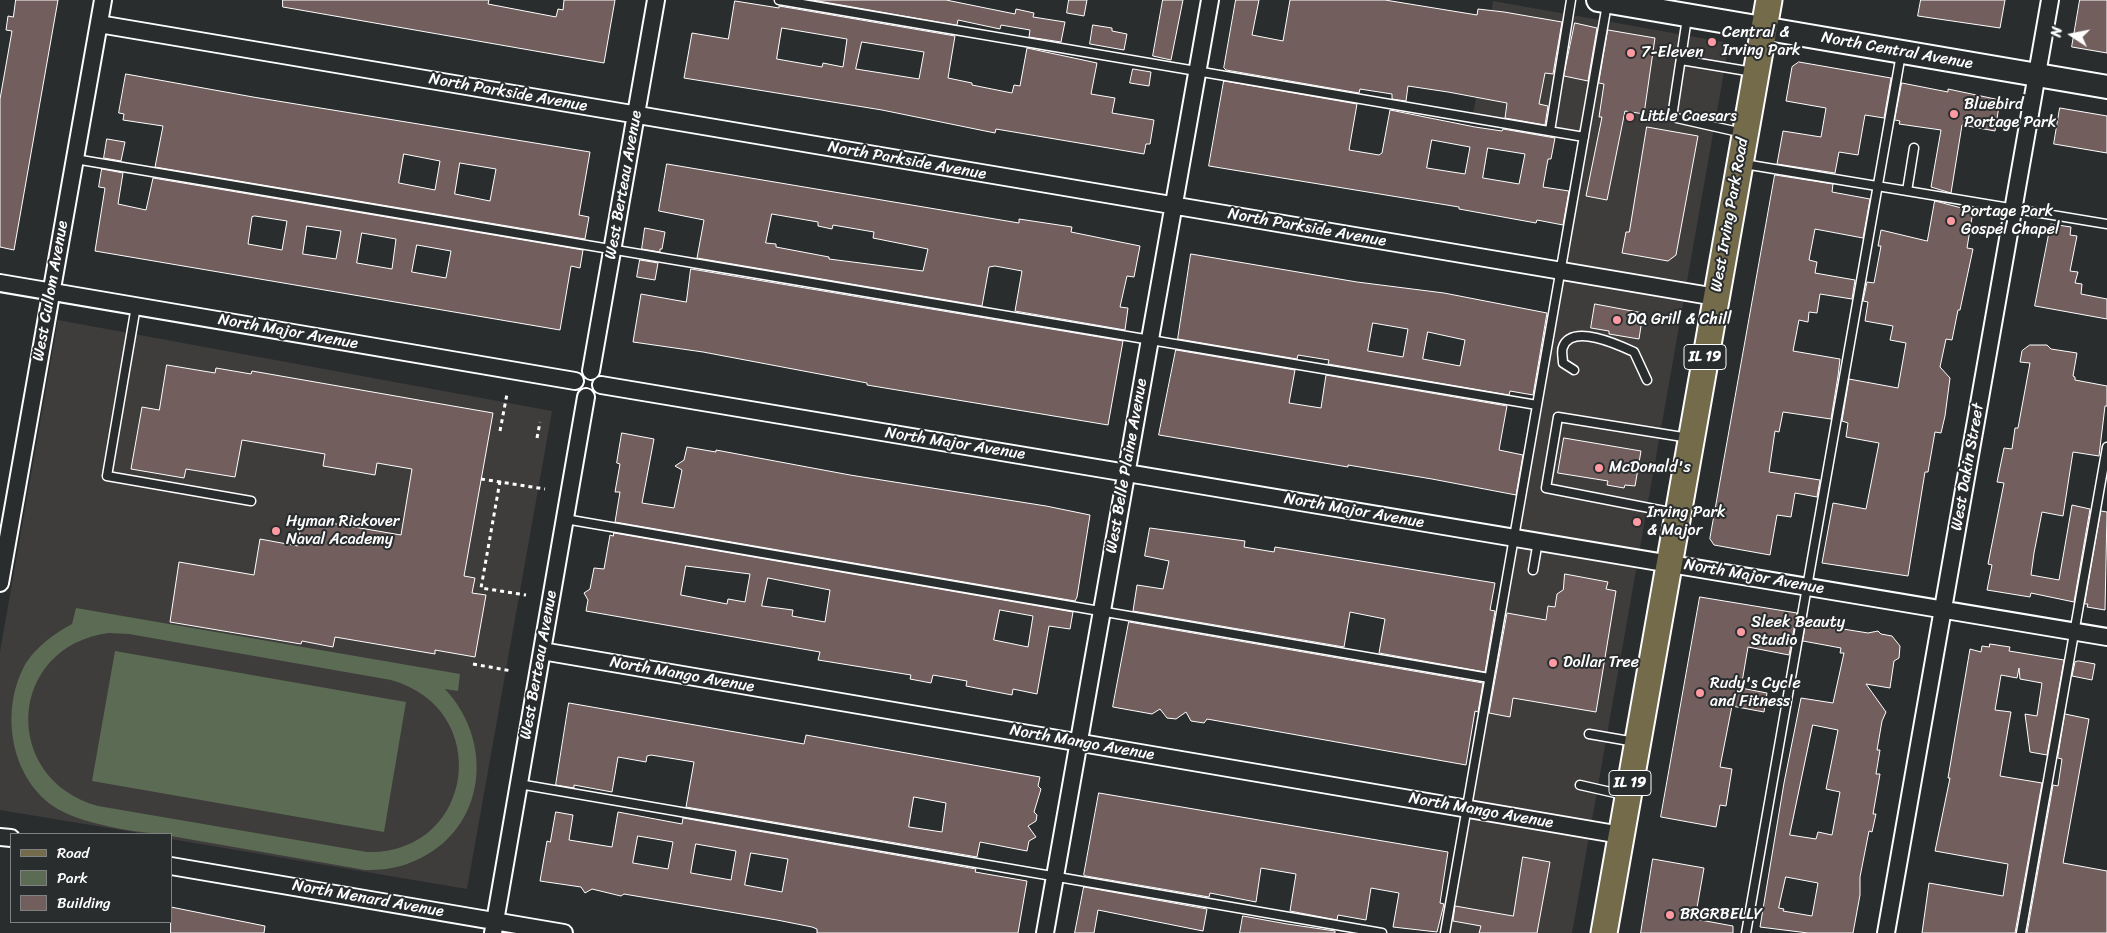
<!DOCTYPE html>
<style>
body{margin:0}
#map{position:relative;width:2107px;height:933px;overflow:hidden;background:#2a2d2e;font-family:Sriracha,sans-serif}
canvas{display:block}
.legend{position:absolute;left:10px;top:833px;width:162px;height:90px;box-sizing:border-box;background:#2a2d2e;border:1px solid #7f8182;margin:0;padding:6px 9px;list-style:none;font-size:15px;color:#fff}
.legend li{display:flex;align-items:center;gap:10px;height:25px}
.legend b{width:25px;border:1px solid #7f8182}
.north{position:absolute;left:2047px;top:10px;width:50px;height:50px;-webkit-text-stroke:4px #2a2d2e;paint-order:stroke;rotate:281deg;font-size:14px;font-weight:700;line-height:20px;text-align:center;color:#fff}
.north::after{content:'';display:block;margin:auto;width:18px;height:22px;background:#fff;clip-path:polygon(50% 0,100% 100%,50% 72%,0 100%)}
</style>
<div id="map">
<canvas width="2107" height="933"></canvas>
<ul class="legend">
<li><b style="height:6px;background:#746b4b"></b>Road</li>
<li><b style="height:14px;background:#5c6b53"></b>Park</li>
<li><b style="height:14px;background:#715e5d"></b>Building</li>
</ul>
<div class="north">N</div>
</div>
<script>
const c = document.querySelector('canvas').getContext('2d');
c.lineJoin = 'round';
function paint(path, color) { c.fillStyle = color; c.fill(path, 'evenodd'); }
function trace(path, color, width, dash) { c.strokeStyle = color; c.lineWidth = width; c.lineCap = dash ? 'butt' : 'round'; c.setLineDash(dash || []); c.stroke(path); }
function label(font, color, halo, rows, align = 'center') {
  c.font = font + ' Sriracha,sans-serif'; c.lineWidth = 4; c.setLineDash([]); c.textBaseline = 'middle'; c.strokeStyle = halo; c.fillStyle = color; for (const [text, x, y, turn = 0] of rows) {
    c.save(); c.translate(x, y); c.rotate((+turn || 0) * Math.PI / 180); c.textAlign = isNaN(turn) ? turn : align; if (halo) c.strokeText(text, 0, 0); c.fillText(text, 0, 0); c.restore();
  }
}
paint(new Path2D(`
 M1493 1 1729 43 1572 933H1447L1587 135 1473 115Z
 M58 320 552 411 467 889 171 839V834H145L0 810V652Z`), '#3f3c3c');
paint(new Path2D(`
 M76 608 460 674 458 691 445 689C498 746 484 837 407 864 393 869 379 870 365 870L171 836V834C141 834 78 824 53 806 9 775 0 708 26 663 38 645 54 634 72 624ZM109 633 129 634 391 680C495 709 474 855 367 852L98 806C0 779 7 646 109 633Z
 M115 651 406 702 384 832 92 781Z`), '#5c6b53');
const building = new Path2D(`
 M16 0H58L14 250 0 247V99L12 31 6 30 8 16 13 17Z
 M283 0H489L488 4 556 17 558 9 563 10 564 0H615L604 63 283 7Z
 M813 0H946L1015 14 1016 9 1034 13 1033 17 1065 22 1061 42 1029 37 1030 30 1001 25 1000 29 958 20 957 25Z
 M1069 0H1087L1084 16 1067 13Z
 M1163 0H1183L1171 60 1153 56Z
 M1236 0H1259L1252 35 1283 41 1290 0H1385L1477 15 1478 9 1504 12 1562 22 1553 74 1545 73 1539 104 1548 106 1545 125 1505 118 1507 103 1448 92 1408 86 1406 101 1392 99V94L1360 89 1359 93 1226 70 1224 68Z
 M1921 0H2005L2000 28 1918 16Z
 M2080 0H2107V53L2072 47Z
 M735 1 779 8V6L955 36 948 78 972 83V85L1012 93 1014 85 1020 86 1027 48 1097 63 1091 94 1115 98 1112 113 1154 120 1150 144H1146L1144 154 996 129 995 133 882 110 684 78 692 33 728 39ZM782 28 847 39 843 67 823 63 822 67 777 59ZM862 42 924 52 919 79 856 69Z
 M1575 23 1597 28 1588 81 1564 76Z
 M1093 25 1112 28V31L1127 34 1124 50 1090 44Z
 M1608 30 1655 38 1644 114 1625 111 1607 200 1586 196 1602 117H1599L1604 84 1599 83Z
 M1799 62 1891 78 1884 118 1865 115 1858 155 1839 152 1835 173 1777 164 1783 131 1821 137 1826 108 1786 101 1792 67Z
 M1133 69 1151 72 1149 86 1130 83Z
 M126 74 253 97 590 152 579 215 589 217 585 239 155 167 163 126 123 120 124 114 119 113ZM404 154 440 161 435 190 399 183ZM460 163 496 169 490 201 455 194Z
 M1224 81 1357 104 1349 150 1379 155 1382 153 1390 110 1475 127 1502 131 1503 129 1555 138 1551 159H1548L1543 187 1569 191 1563 225 1537 220 1536 223 1459 209V207L1209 166ZM1432 140 1470 147 1465 174 1427 168ZM1488 148 1525 154 1519 184 1483 178Z
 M1902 83 1948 92V89L2000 100 1995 131 1962 125 1951 193 1931 187 1941 130 1899 124 1900 121 1895 120Z
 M2060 108 2107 116V153L2054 144Z
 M1647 127 1698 136 1676 255 1668 261 1622 253 1626 232H1629Z
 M107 139 125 142 121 161 104 158Z
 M667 164 1019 223V219L1072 227 1071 232 1140 246 1134 277 1127 276 1120 307 1128 308 1125 330 1015 311 1022 271 995 266 989 267 982 306 697 258 704 220 659 211ZM772 214 818 222V226L832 229 833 225 874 232 873 238 928 249 923 271 829 259V257L776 247V244L766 243Z
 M102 169 123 173 118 204 146 210 153 178 583 250 580 268 571 266 560 330 95 251 105 188 99 187ZM255 216 287 221 282 250 248 244 252 217ZM307 226 341 231 336 259 303 254ZM362 233 396 239 392 269 357 263ZM417 245 451 251 446 278 412 272Z
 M1775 175 1833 184 1832 192 1870 199 1863 238 1815 229 1809 260 1817 262 1815 273 1855 280 1852 299 1820 294 1817 313 1809 312 1808 322 1799 320 1793 351 1840 359 1838 376 1831 419 1783 412 1779 432 1775 431 1769 472 1820 480 1817 497 1795 493 1791 517 1777 515 1770 555 1714 545 1710 539Z
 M1935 201 1973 211 1967 248 1973 249 1960 310H1958L1952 340 1946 339 1940 367 1950 378 1945 416 1941 433 1935 432 1928 472H1925L1908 576 1822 563 1833 503 1866 509 1879 443 1846 437 1848 423 1842 421 1849 379 1898 388 1906 343 1890 340 1893 326 1865 321 1868 302 1863 301 1867 282 1874 283 1881 246H1878L1881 230 1927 241Z
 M2051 224 2071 227 2070 235 2077 236 2070 271 2078 272 2075 283 2082 284 2081 294 2107 299V319L2035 306Z
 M645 228 665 232 662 249H660V252L642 249Z
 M1191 254 1357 282 1444 293 1547 313 1533 395 1510 391 1509 395 1328 364 1329 360 1298 355 1297 359 1178 339ZM1373 323 1408 329 1403 357 1368 351ZM1428 332 1465 340 1460 366 1423 359Z
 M640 260 658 263 655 280 637 277Z
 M691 269 1123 341 1108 425 867 385V383L703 352 633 342 641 294 686 302Z
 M1595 304 1643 313 1639 339 1609 334V331L1591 328Z
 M2030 345H2047L2051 349 2077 353 2073 376 2075 377V380L2107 386V406H2105L2099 456 2073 452 2063 516 2042 512 2034 553 2031 575 2059 580 2072 505 2090 509 2074 602 2031 593 2030 597 1987 590 1992 565 1988 564 2004 483 1997 482 2004 448 2012 449 2015 428H2018L2030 363 2020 362 2022 351Z
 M1176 350 1295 370 1289 403 1321 408 1326 375 1507 406 1499 450 1523 455 1516 495 1432 479 1348 465V467L1159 435Z
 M167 365 215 373 216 368 251 374 252 371 493 413 464 576 475 578 472 593 486 595 475 657 435 650V654L335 637 333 647 302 641 301 644 170 622 179 562 254 575 260 539 298 546 301 524 312 526 313 520 401 535 412 469 377 463 375 475 358 472 323 466 325 454 242 440 235 477 186 469 184 478 131 469 142 407 159 410Z
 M622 433 654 439 642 503 674 508 682 470 675 466 684 460 687 447 716 452V450L850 475 1046 506 1090 515 1077 597 1075 601 615 522 620 492H615L620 464 617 463Z
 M1564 438 1641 451 1635 486 1625 485 1624 488 1607 485 1608 481 1558 473Z
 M2101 511 2107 512 2105 610 2087 607 2088 604H2085Z
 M1150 528 1245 541 1244 547 1274 552 1275 547 1495 583 1490 610 1495 611 1485 672 1379 653 1385 619 1350 612 1344 647 1133 611 1137 585 1163 589 1169 561 1145 556Z
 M614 533 1073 612 1070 629 1049 626 1037 694 1013 689 1012 695 966 686 967 681 933 675 931 683 910 679 911 675 818 660 820 652 586 611 588 600 584 593 590 589 594 568 604 569 610 535 613 536ZM686 566 750 574 745 602 728 599 727 604 681 595ZM768 578 830 590 825 622 792 616 793 610 762 606ZM1000 610 1033 616 1028 647 994 640Z
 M1565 574 1608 582 1606 589 1616 591 1596 712 1513 698 1510 717 1489 713 1507 613 1546 620 1548 606 1555 607 1557 594 1563 590Z
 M1700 597 1797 613 1789 655 1748 647 1741 688 1767 693 1764 712 1732 706 1720 767 1732 769 1726 806 1720 805 1716 827 1661 817Z
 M1129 622 1483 683 1478 712 1475 711 1466 765 1207 719 1204 723 1191 721 1186 712 1176 719 1167 718 1160 709 1152 714 1113 707Z
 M1806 623 1868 633 1878 631 1881 634 1892 636 1900 646 1899 658 1894 661 1890 688 1866 684 1886 712 1882 721 1877 750H1880L1876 774H1880L1873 814H1876L1872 832 1869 831 1860 877V895L1853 933H1808L1760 927 1784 783 1801 698 1833 703 1844 653H1840L1841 648 1803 641ZM1813 725 1838 730 1826 789 1840 792 1832 835 1818 832 1816 839 1790 835ZM1786 877 1818 883 1812 916 1783 911 1784 909 1779 908Z
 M1990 644 2010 647 2009 651 2064 660 2047 755 2030 752 2025 714 2037 716 2042 683 2020 679 2019 668 2017 678 2001 675 1995 710 2011 712 2000 776 2042 783 2015 933H1922L1929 883 2003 896 2008 864 1935 851 1950 778H1948L1970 649 1981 652 1982 646 1989 647Z
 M2079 661 2095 664 2092 680 2072 676 2075 662Z
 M569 703 804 744 806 735 1040 777 1038 786 1041 789 1034 812 1037 815 1036 821 1028 826 1036 837 1029 841 1027 851 980 842 977 857 686 807 694 762 651 755 647 756 646 762 618 757 612 792 574 785V788L556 785ZM914 797 946 803 942 832 909 827Z
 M2065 714 2089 719 2063 863 2107 871V933H2027L2053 785 2058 786 2062 759 2058 758Z
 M1099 793 1448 852 1440 903 1444 904 1437 932 1393 927 1399 893 1371 888 1366 920 1338 915 1337 920 1290 911 1296 874 1261 868 1256 902 1210 893 1209 897 1086 876 1084 875Z
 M556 812 573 815 569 840 612 847 618 812 682 824 683 818 976 869 975 872 1027 881 1018 933H817V929L812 927 777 920 624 894 621 896 592 889 585 893 581 887 540 881 547 841 550 842ZM638 836 673 842 668 869 633 863ZM696 844 736 851 731 880 691 873ZM751 853 788 859 782 892 745 885Z
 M1523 857 1550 862 1537 933H1479L1481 926 1453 921 1455 906 1513 916Z
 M1653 859 1704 868 1695 919 1733 926V933H1641Z
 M1084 887 1207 909 1203 931 1098 910 1094 933H1075Z
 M171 907 265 926 264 933H171Z
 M1243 916 1287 924 1335 931V933H1240Z`);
paint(building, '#715e5d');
trace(building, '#fff', 1);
const lane = new Path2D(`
 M779 0 1584 137
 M1687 18 1672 117 1743 133
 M1681 60 1753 72
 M1550 131 1571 0
 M75 159 1537 405
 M1744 164 2107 224
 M1907 191 1914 148
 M136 306 107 476 251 501
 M1574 370 1563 363C1563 358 1561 351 1563 347 1572 323 1619 345 1634 352L1647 380
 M1675 513 1546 488 1558 417 1689 438
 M565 519 1489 678
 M1533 570 1538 541
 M1589 734 1635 742
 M519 784 1382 933
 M1580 785 1624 795
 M1445 933 1607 4
 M1746 933 1901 54
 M2021 933 2107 447`);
const street = new Path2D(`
 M99 24 1716 297
 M0 283 575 381
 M591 371 656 0
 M601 385 2107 637
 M0 583 103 0
 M542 651 1621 835
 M0 837 11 838
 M171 866 564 933
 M493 933 586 397
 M1045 933 1210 0
 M1886 933 2050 0`);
const secondary = new Path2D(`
 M1598 0 2107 87`);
const primary = new Path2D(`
 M1604 933 1769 0`);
trace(lane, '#fff', 11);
trace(street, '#fff', 20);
trace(secondary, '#fff', 26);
trace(primary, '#fff', 29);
trace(new Path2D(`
 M500 431 507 394
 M537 438 540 422
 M481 479 545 489
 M500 481 481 588 526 595
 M473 664 512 671`), '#fff', 3, [4, 4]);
trace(lane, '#2a2d2e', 8);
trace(street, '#2a2d2e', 16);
trace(secondary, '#2a2d2e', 22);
trace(primary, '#746b4b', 25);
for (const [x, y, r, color] of [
 [1712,42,5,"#ff9aa2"],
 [1631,53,5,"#ff9aa2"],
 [1954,114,5,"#ff9aa2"],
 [1630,117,5,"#ff9aa2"],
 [1951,221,5,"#ff9aa2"],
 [1617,320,5,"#ff9aa2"],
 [1599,468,5,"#ff9aa2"],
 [1637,522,5,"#ff9aa2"],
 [276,531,5,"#ff9aa2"],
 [1741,632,5,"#ff9aa2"],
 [1553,663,5,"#ff9aa2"],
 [1700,693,5,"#ff9aa2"],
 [1670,915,5,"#ff9aa2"]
]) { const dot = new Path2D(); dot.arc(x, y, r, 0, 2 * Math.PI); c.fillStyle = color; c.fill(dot); trace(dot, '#2a2d2e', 2); }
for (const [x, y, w] of [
 [1705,357,42],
 [1630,783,42]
]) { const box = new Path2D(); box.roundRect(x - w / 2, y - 12.5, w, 25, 4); c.fillStyle = '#2a2d2e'; c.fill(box); trace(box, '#fff', 1); }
label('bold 15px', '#fff', null, [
 ["IL 19",1705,357],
 ["IL 19",1630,783]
]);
label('16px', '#fff', '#2a2d2e', [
 ["Central &",1722,33],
 ["Irving Park",1722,51],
 ["7-Eleven",1641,53],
 ["Bluebird",1964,105],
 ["Portage Park",1964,123],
 ["Little Caesars",1640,117],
 ["Portage Park",1961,212],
 ["Gospel Chapel",1961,230],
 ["DQ Grill & Chill",1627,320],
 ["McDonald's",1609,468],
 ["Irving Park",1647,513],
 ["& Major",1647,531],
 ["Hyman Rickover",286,522],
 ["Naval Academy",286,540],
 ["Sleek Beauty",1751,623],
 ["Studio",1751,641],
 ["Dollar Tree",1563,663],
 ["Rudy's Cycle",1710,684],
 ["and Fitness",1710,702],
 ["BRGRBELLY",1680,915]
], 'left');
label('16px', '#fff', '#2a2d2e', [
 ["North Central Avenue",1897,51,10],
 ["North Parkside Avenue",508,93,10],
 ["North Parkside Avenue",907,161,10],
 ["West Berteau Avenue",624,185,-80],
 ["West Irving Park Road",1730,215,-80],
 ["North Parkside Avenue",1307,228,10],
 ["West Cullom Avenue",51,291,-80],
 ["North Major Avenue",288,332,10],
 ["North Major Avenue",955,444,9],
 ["West Belle Plaine Avenue",1127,466,-80],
 ["West Dakin Street",1968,467,-80],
 ["North Major Avenue",1354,511,10],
 ["North Major Avenue",1754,577,10],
 ["West Berteau Avenue",539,665,-80],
 ["North Mango Avenue",682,675,10],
 ["North Mango Avenue",1082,743,10],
 ["North Mango Avenue",1481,811,10],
 ["North Menard Avenue",368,899,10]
]);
</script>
